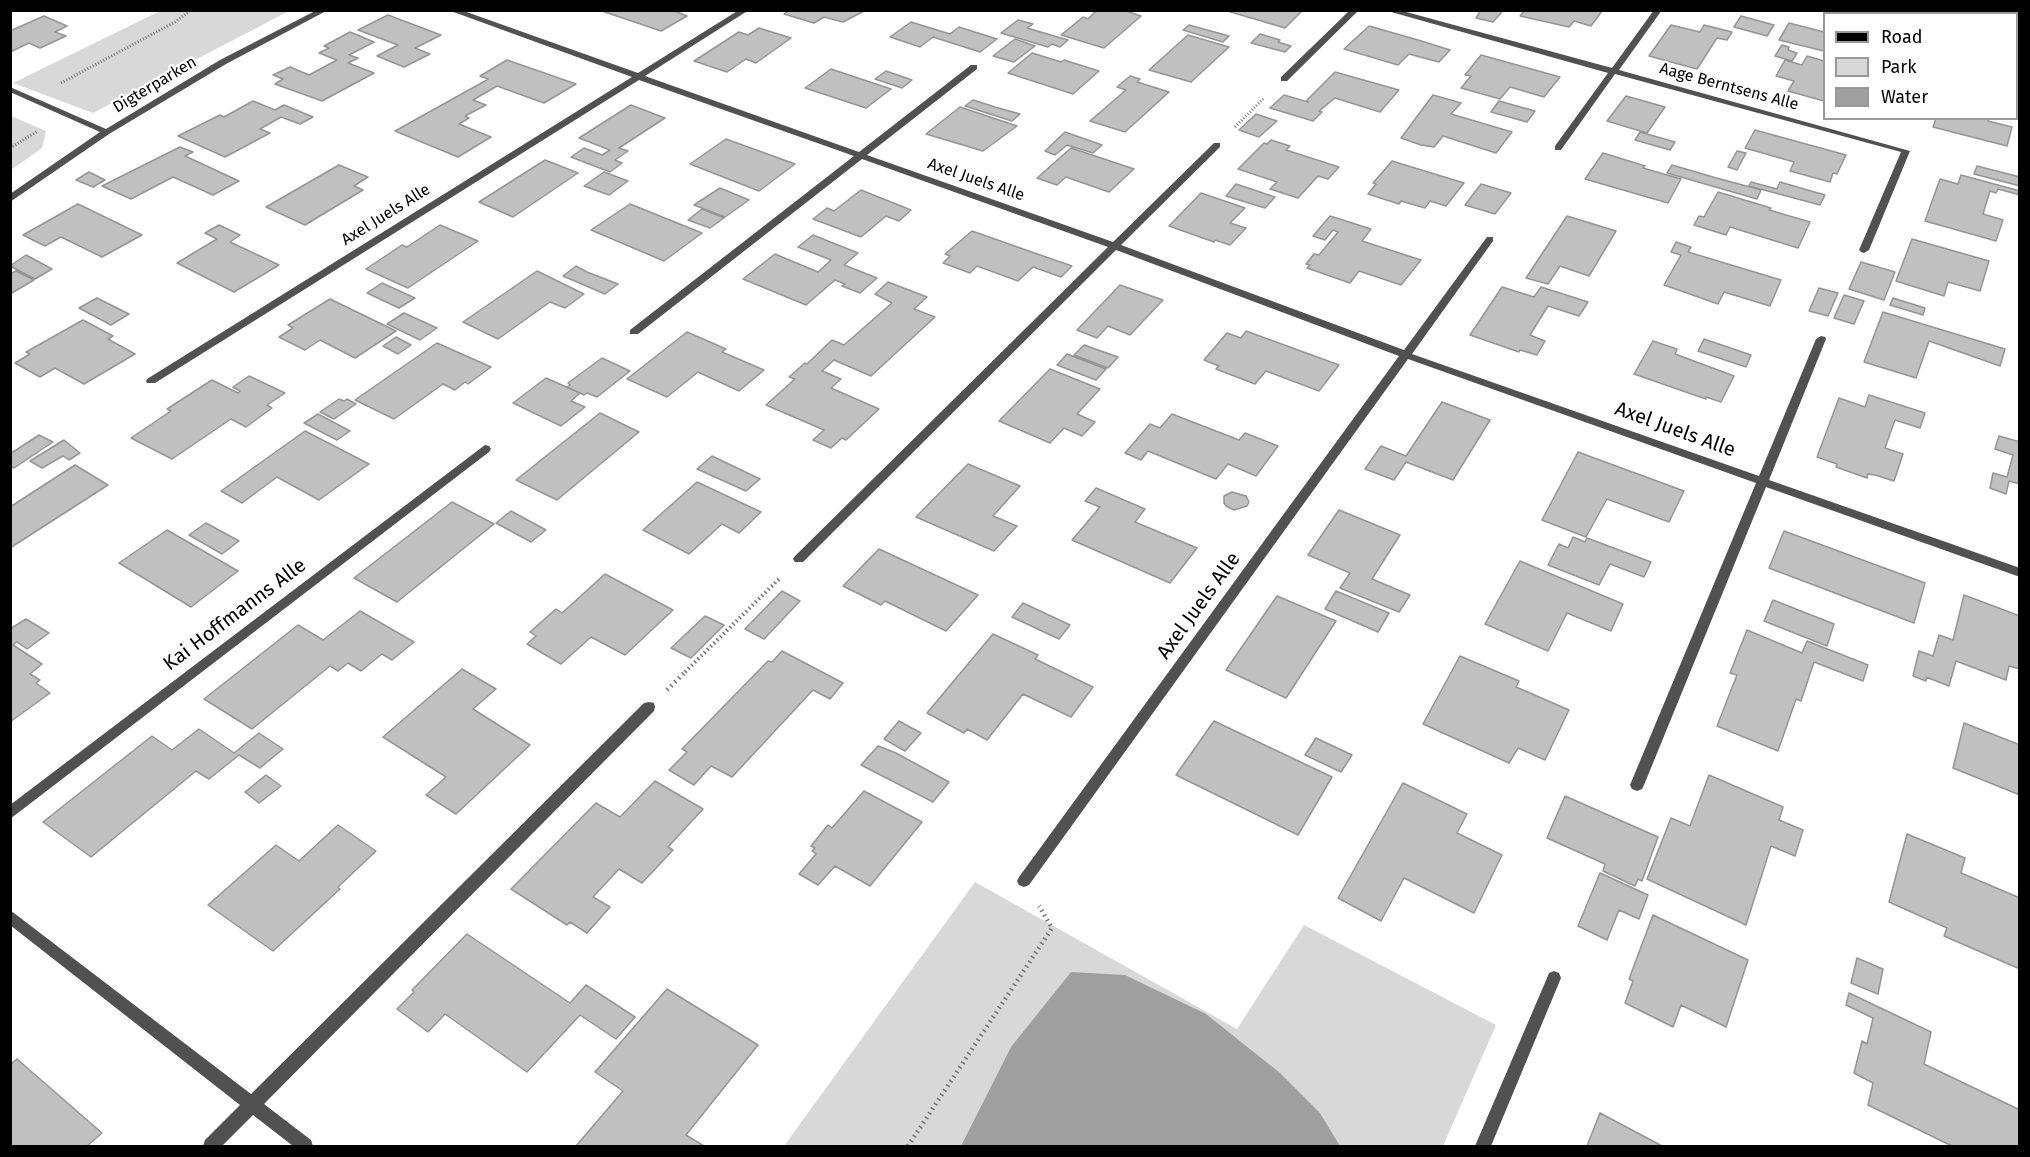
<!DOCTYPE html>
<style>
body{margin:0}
#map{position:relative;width:2030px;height:1157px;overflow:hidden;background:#fff;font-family:"Fira Sans",sans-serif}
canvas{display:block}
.frame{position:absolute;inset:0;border:12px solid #000;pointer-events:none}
.legend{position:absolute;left:1823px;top:12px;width:195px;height:108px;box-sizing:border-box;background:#fff;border:2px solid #999;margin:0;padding:8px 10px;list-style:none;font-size:18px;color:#000}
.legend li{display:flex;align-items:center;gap:12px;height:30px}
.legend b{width:30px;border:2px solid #999}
</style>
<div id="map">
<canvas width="2030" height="1157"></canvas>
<div class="frame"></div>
<ul class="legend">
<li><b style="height:8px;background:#000"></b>Road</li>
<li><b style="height:16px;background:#d8d8d8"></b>Park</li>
<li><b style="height:16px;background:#9f9f9f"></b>Water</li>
</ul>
</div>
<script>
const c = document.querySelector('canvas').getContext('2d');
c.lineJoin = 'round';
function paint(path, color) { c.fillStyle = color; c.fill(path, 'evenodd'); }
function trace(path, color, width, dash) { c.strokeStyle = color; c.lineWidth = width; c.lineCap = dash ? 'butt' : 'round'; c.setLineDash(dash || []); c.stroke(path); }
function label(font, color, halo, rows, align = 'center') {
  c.font = font + ' "Fira Sans",sans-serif'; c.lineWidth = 4.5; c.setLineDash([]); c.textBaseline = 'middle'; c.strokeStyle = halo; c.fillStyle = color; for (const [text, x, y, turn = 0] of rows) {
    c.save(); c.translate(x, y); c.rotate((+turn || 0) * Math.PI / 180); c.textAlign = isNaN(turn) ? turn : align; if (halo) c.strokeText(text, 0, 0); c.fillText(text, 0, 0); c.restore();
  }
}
paint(new Path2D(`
 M162 10 289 11 93 113 13 83Z
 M11 116 46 131 42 148 11 170Z
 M975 882 1237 1029 1304 925 1496 1025 1443 1146H784Z`), '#d8d8d8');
paint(new Path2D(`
 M1071 972 1125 975 1206 1014 1280 1073 1320 1113 1340 1146H961L1011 1047Z`), '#9f9f9f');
const building = new Path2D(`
 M672 10 687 16 661 31 602 11Z
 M789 10H866L843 22 824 17 814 23 784 14Z
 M1097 10H1123L1141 16 1104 48 1061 35 1083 17 1088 19Z
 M1224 10H1303L1285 28Z
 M1481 10H1497L1502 12 1493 22 1476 18Z
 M1525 10H1598L1602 11 1591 26 1574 21 1569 27 1520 16Z
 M388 15 441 35 415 48 430 54 404 67 377 56 398 45 358 30Z
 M44 16 67 26 55 32 66 36 40 48 29 43 10 52V31Z
 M1741 16 1774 25 1767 36 1734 27Z
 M1018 20 1033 24 1027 28 1068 40 1060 47 1052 44 1048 47 1001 33Z
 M911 22 950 34 959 27 997 39 980 52 933 37 920 47 890 37Z
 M1789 23 1824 32V51L1779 40Z
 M1189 25 1229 36 1223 42 1183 30Z
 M1671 25 1700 32 1704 25 1732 32 1727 40 1717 38 1697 69 1649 56Z
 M1369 26 1418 40 1450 50 1439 62 1409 54 1398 65 1344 49Z
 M759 28 791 38 756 63 746 59 727 72 694 61 739 32 748 35Z
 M350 32 374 42 349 55 358 58 348 63 374 73 322 101 275 84 283 79 273 75 290 67 309 75 337 60 319 53 329 48 324 46Z
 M1260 34 1280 40 1278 42 1291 46 1285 52 1251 43Z
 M1188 35 1229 47 1191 82 1149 70Z
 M1015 39 1035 46 1014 62 993 56Z
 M1782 45 1789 47 1788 50 1797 53 1792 61 1775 56Z
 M1032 53 1061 62 1064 60 1099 71 1073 94 1008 73Z
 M1481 55 1560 77 1544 97 1510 87 1500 99 1461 88 1471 76 1465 75Z
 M1807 56 1824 61V101L1788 91 1794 81 1776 76 1785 60 1802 65Z
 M507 60 576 84 544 103 497 86 473 100 486 105 465 116 469 118 459 124 491 137 458 157 395 131 485 81 488 79 480 76Z
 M831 69 891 89 866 108 805 88Z
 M886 71 912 80 902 88 875 79Z
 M1335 72 1399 90 1380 112 1335 98 1319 111 1322 112 1313 121 1270 108 1284 95 1308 102 1307 100Z
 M1130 76 1140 79 1137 82 1169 92 1125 132 1090 121 1126 90 1117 87Z
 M1433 95 1461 103 1451 114 1512 132 1496 153 1443 136 1434 147 1421 145 1401 138Z
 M1626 96 1665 107 1647 133 1607 121Z
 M973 100 995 107 1020 114 1012 121 965 106Z
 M253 101 275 110 284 105 313 117 300 124 281 117 260 129 270 133 225 157 178 136 220 115 224 117Z
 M1499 101 1535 111 1527 122 1491 112Z
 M631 105 665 118 619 148 628 151 615 160 622 163 610 172 571 157 584 148 602 155 610 150 579 138Z
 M960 107 1017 126 983 151 926 134Z
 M1256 114 1277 121 1259 137 1239 130Z
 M1936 118H1988V121L2012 127 2007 146 1933 127Z
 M1755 130 1846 155 1837 174 1833 173 1830 182 1790 171 1794 162 1745 148Z
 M1065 132 1102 145 1093 153 1067 145 1055 155 1045 151Z
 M1640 132 1675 142 1670 150 1635 140Z
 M726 139 795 164 759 191 690 164Z
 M1271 140 1290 146 1286 150 1339 167 1328 179 1318 176 1298 198 1270 189 1277 182 1238 169 1264 143 1267 144Z
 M180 147 193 152 185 156 239 181 213 195 173 177 131 199 102 186Z
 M1071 148 1134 169 1109 192 1066 177 1057 185 1037 178Z
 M1737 151 1746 153 1737 170 1728 167Z
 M1603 153 1645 166 1643 168 1681 179 1668 203 1585 179Z
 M545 160 578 173 513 217 479 202Z
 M1392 161 1464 183 1446 206 1430 201 1425 208 1401 201 1399 204 1368 194 1376 184 1373 183Z
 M339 165 368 177 354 186 363 190 305 225 266 207Z
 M1672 165 1713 177 1761 190 1757 199 1667 173Z
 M1977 166 2020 177V186L1974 174Z
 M89 172 105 180 93 187 76 180Z
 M604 172 628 181 609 195 584 186Z
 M1961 175 2020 191V195L1998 189 1996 193 1990 191 1983 214 2003 220 1996 241 1925 221 1940 179 1958 184Z
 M1751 182 1777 189 1780 182 1825 195 1820 205 1749 186Z
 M1236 184 1275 197 1265 208 1226 196Z
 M1481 184 1511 193 1495 214 1465 205Z
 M720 188 749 200 725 217 694 205Z
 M861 190 911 210 899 221 886 216 861 237 813 219 827 208 834 211Z
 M1718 192 1771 208 1769 210 1810 222 1798 248 1730 227 1726 235 1694 225 1699 216 1704 217Z
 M1201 193 1245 208 1230 223 1246 228 1230 245 1215 240 1214 242 1169 226Z
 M78 204 142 235 102 257 61 237 45 246 23 235Z
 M630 204 702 233 664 261 591 230Z
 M702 209 724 218 710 228 688 220Z
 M1330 216 1371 229 1362 241 1421 260 1401 285 1359 271 1350 283 1307 268 1310 265 1306 264 1314 254 1319 255 1338 232 1333 230 1325 240 1313 236Z
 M1567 216 1616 231 1589 276 1560 266 1548 284 1526 278Z
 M219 225 240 235 230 242 279 265 234 292 177 263 217 239 205 233Z
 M440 225 478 241 408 288 366 269 402 245 407 247Z
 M972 231 1043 256 1072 266 1061 277 1033 267 1018 281 977 266 970 273 943 263 950 256 945 254Z
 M813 235 858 253 844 265 877 278 860 293 842 286 845 284 835 280 806 305 743 279 775 254 818 272 831 260 798 247Z
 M1912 239 1989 261 1980 291 1948 282 1944 296 1896 281Z
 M1676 242 1691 247 1688 252 1781 280 1770 306 1724 292 1718 304 1664 285 1681 255 1671 252Z
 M26 255 52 269 35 279 10 266Z
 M1861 262 1895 272 1884 300 1849 289Z
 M576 266 587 272 618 284 605 294 563 276Z
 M16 271 34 280 10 294V274Z
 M537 271 584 294 565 308 550 302 498 339 463 322Z
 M888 282 927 297 914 309 935 317 871 376 834 360 822 371 841 379 831 388 879 409 846 440 842 438 831 448 813 440 824 430 766 405 795 379 789 377 805 363 807 364 832 340 844 345 892 303 875 294Z
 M382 283 415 298 399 308 367 293Z
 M1120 285 1163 300 1130 335 1108 326 1097 338 1077 330Z
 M1502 287 1534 297 1541 287 1588 302 1579 316 1548 306 1530 335 1545 341 1537 355 1520 350 1519 352 1470 335Z
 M1819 288 1838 293 1828 316 1809 311Z
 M1844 295 1864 301 1854 324 1834 318Z
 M97 298 129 314 111 325 79 308Z
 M1893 298 1925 308 1923 315 1890 305Z
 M330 299 396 331 355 358 320 340 305 350 279 337 293 328 288 325Z
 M1883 312 2005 349 2000 366 1929 341 1916 378 1864 362Z
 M404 313 437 328 420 340 387 324Z
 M83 320 113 336 108 339 135 354 84 384 55 368 40 377 15 363 30 354 26 352Z
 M1246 331 1339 365 1319 391 1266 371 1255 384 1216 369 1219 366 1204 360 1227 333 1241 338Z
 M687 332 726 349 722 352 764 370 739 391 698 372 667 397 627 379Z
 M396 337 411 345 398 354 383 346Z
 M1704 339 1751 355 1746 367 1698 351Z
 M1653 341 1677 349 1675 354 1734 376 1721 402 1706 397V399L1634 374Z
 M437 343 491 367 468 384 465 382 455 390 443 384 394 419 355 400Z
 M1084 345 1118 357 1108 368 1074 355Z
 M1067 354 1106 369 1096 380 1057 365Z
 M602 358 630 371 597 397 587 393 584 395 567 387 570 385 568 383Z
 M1050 369 1100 389 1077 414 1095 422 1082 436 1064 428 1050 443 999 421Z
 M249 376 285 393 267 405 272 408 246 427 231 419 172 459 131 438 171 411 167 409 212 380 238 393 240 391 233 387Z
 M546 378 580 393 571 401 585 407 561 426 513 403Z
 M1869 395 1925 413 1920 428 1895 420 1885 448 1903 454 1894 481 1875 475 1868 474 1867 478 1836 467 1837 464 1817 457 1839 398 1865 407Z
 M339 399 344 401 347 399 356 404 334 419 320 412Z
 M1442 402 1490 420 1453 480 1406 462 1394 480 1365 469 1381 446 1406 456Z
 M600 413 639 432 557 500 516 480Z
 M318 414 350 431 337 440 304 423Z
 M1172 414 1239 440 1245 433 1278 446 1256 476 1228 464 1216 479 1148 451 1141 460 1125 453 1150 424 1160 428Z
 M305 431 369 464 319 500 277 477 242 503 221 491Z
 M39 435 53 442 14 468 10 466V454Z
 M1999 436 2020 442V484L2009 481 2006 494 1990 488 1993 473 2007 477 2013 455 1995 449Z
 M64 440 80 453 69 460 63 456 42 468 30 461Z
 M1578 452 1684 491 1669 522 1607 499 1586 537 1542 520Z
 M712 456 760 479 746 491 697 469Z
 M968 464 1020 486 993 516 1017 526 994 551 916 517Z
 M75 465 108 485 10 548V507Z
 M697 482 761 512 739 533 722 524 689 554 643 530Z
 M1096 488 1145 509 1135 522 1197 548 1170 583 1072 540 1100 507 1085 501Z
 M1232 492 1246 496 1249 502 1247 506 1234 510 1226 506 1224 503V496Z
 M452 502 494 524 397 602 354 578Z
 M1339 510 1400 535 1372 579 1410 595 1399 612 1340 588 1350 573 1308 555Z
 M511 511 546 530 531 542 496 523Z
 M206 523 239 541 222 554 189 535Z
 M167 530 238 571 191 607 119 563Z
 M1784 531 1925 583 1914 623 1769 568Z
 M1573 537 1585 542 1587 538 1651 562 1644 577 1610 564 1599 585 1548 565 1559 544 1568 548Z
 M879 549 978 595 946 631 885 601 881 605 843 586Z
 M1520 561 1623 604 1611 631 1567 613 1548 651 1485 624Z
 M605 574 673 610 625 655 591 637 561 664 527 644 536 636 530 632 556 609 562 613Z
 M782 591 800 601 764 639 745 629Z
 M1336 591 1389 613 1378 632 1325 609Z
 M1964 595 2020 616V669L2009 666 2006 680 1956 661 1949 686 1926 677V681L1913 676 1919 651 1933 656 1939 635 1953 640Z
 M1277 596 1336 621 1286 698 1226 670Z
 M1773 600 1834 624 1827 646 1764 621Z
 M1023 603 1070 625 1059 639 1012 617Z
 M360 611 414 642 392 660 382 654 361 671 348 663 338 671 330 666 252 729 204 699 298 625 323 640Z
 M705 616 724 625 691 658 671 648Z
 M26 619 49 633 27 649 17 642 13 645 42 664 30 674 40 680 36 683 50 693 10 722V629Z
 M1747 630 1802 653 1807 641 1868 665 1863 681 1814 662 1801 701 1796 699 1778 751 1717 726 1737 675 1730 673Z
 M993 634 1038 655 1035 659 1093 687 1071 717 1023 694 987 740 967 729 964 733 927 713Z
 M782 651 843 683 830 699 813 690 732 777 711 766 694 785 669 770 687 752 682 749 768 661 772 662Z
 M1460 656 1519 681 1516 687 1569 710 1545 760 1518 748 1509 763 1423 724Z
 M462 669 496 689 473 709 530 745 456 814 426 795 446 777 383 737Z
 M899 721 921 733 905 751 884 739Z
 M1214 721 1332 777 1298 835 1176 775Z
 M1964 723 2020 745V795L1953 768Z
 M199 729 234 753 259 733 283 749 260 768 239 755 209 779 196 771 91 857 43 822 152 736 172 750Z
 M1316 738 1352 755 1341 772 1305 755Z
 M878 746 896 753 949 782 933 802 861 765Z
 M266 775 281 786 259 803 245 792Z
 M1709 775 1783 807 1779 820 1803 830 1795 856 1771 846 1746 925 1647 879 1671 818 1690 826Z
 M655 781 703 809 668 847 673 850 642 883 619 869 593 897 610 907 587 933 570 922 567 925 511 889 596 803 620 817Z
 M1403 783 1467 814 1457 833 1502 855 1474 913 1404 878 1381 921 1338 898Z
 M864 791 922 822 870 886 835 866 818 885 799 874 816 854 812 851 815 848 811 846 828 825 832 828Z
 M1565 796 1658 837 1642 881 1638 879 1635 886 1603 871 1605 864 1547 838Z
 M338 825 376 851 338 887 340 889 273 951 208 905 276 845 299 861Z
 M1907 834 1965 858 1961 873 2020 898V969L1944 936 1947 928 1889 902Z
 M1600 873 1648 895 1639 919 1619 910 1607 940 1578 926Z
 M1653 915 1748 960 1726 1027 1681 1005 1673 1027 1625 1003 1633 981 1629 979Z
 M467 934 570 1003 586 985 635 1017 616 1039 580 1015 527 1072 445 1014 428 1032 397 1009 414 992 412 990Z
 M1857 958 1883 969 1878 994 1851 983Z
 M667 989 758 1045 686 1135 704 1146H576L623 1091 595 1072Z
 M1849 993 1931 1032 1924 1064 2020 1110V1146H1952L1868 1105 1873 1083 1854 1073 1862 1041 1867 1044 1873 1018 1846 1005Z
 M17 1059 102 1133 87 1146H10V1065Z
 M1600 1113 1662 1146H1587Z`);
paint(building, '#c0c0c0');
trace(building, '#959595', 1.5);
const primary = new Path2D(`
 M1943 10H1956L1960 14H1947Z
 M2016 36 2020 37V43L2016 42Z`);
trace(primary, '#dbdbdb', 3);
trace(new Path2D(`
 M1893 10 1900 14
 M61 83 175 22 191 10
 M1235 127 1264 98
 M10 148 38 131`), '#737373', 3, [1, 2]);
trace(new Path2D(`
 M685 672 781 577`), '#737373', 4, [1.5, 3]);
trace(new Path2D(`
 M667 690 686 671
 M908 1146 1052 928 1039 906`), '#737373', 4.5, [1.5, 4]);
paint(new Path2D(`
 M317 10H328L226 64 109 134 10 202V194L100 132 10 92V87L106 129 220 60Z
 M448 10H461L638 73 739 10H749L645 76 859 152 971 65H977V69L867 155 1113 242 1214 143H1220V147L1121 245 1404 350 1487 237H1493V241L1412 354 1759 476 1816 339 1821 336 1825 337 1826 339 1769 480 2020 568V577L1766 487 1644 785 1642 789 1637 791 1632 789 1630 785 1756 483 1408 359 1029 885 1024 887 1019 885 1017 881 1019 877 1399 356 1116 250 803 562H795L793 559 795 556 1108 247 862 159 638 334H630V330L854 156 639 80 155 383H147L146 381 147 379 632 77Z
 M1350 10H1359L1287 81H1281V77Z
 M1384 10H1399L1612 68 1654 10H1662L1619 70 1910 151 1869 250 1864 253 1861 252 1859 250 1901 152 1615 74 1561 150H1555V146L1608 73Z
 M485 445 489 446 491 449 489 452 10 819V805Z
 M649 702 654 703 655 707 654 711 264 1104 311 1140 313 1146H293L253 1115 222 1146H203L205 1140 240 1105 10 925V910L251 1094 644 703Z
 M1554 971 1559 973 1561 978 1491 1146H1475L1547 978 1549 973Z`), '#515151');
paint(primary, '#000');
label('16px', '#000', '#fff', [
 ["Digterparken",155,85,-31],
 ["Aage Berntsens Alle",1729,87,15],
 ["Axel Juels Alle",976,180,19],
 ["Axel Juels Alle",386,215,-32]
]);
label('20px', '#000', '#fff', [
 ["Axel Juels Alle",1675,430,20],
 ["Axel Juels Alle",1199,606,-54],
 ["Kai Hoffmanns Alle",235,615,-37]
]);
</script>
